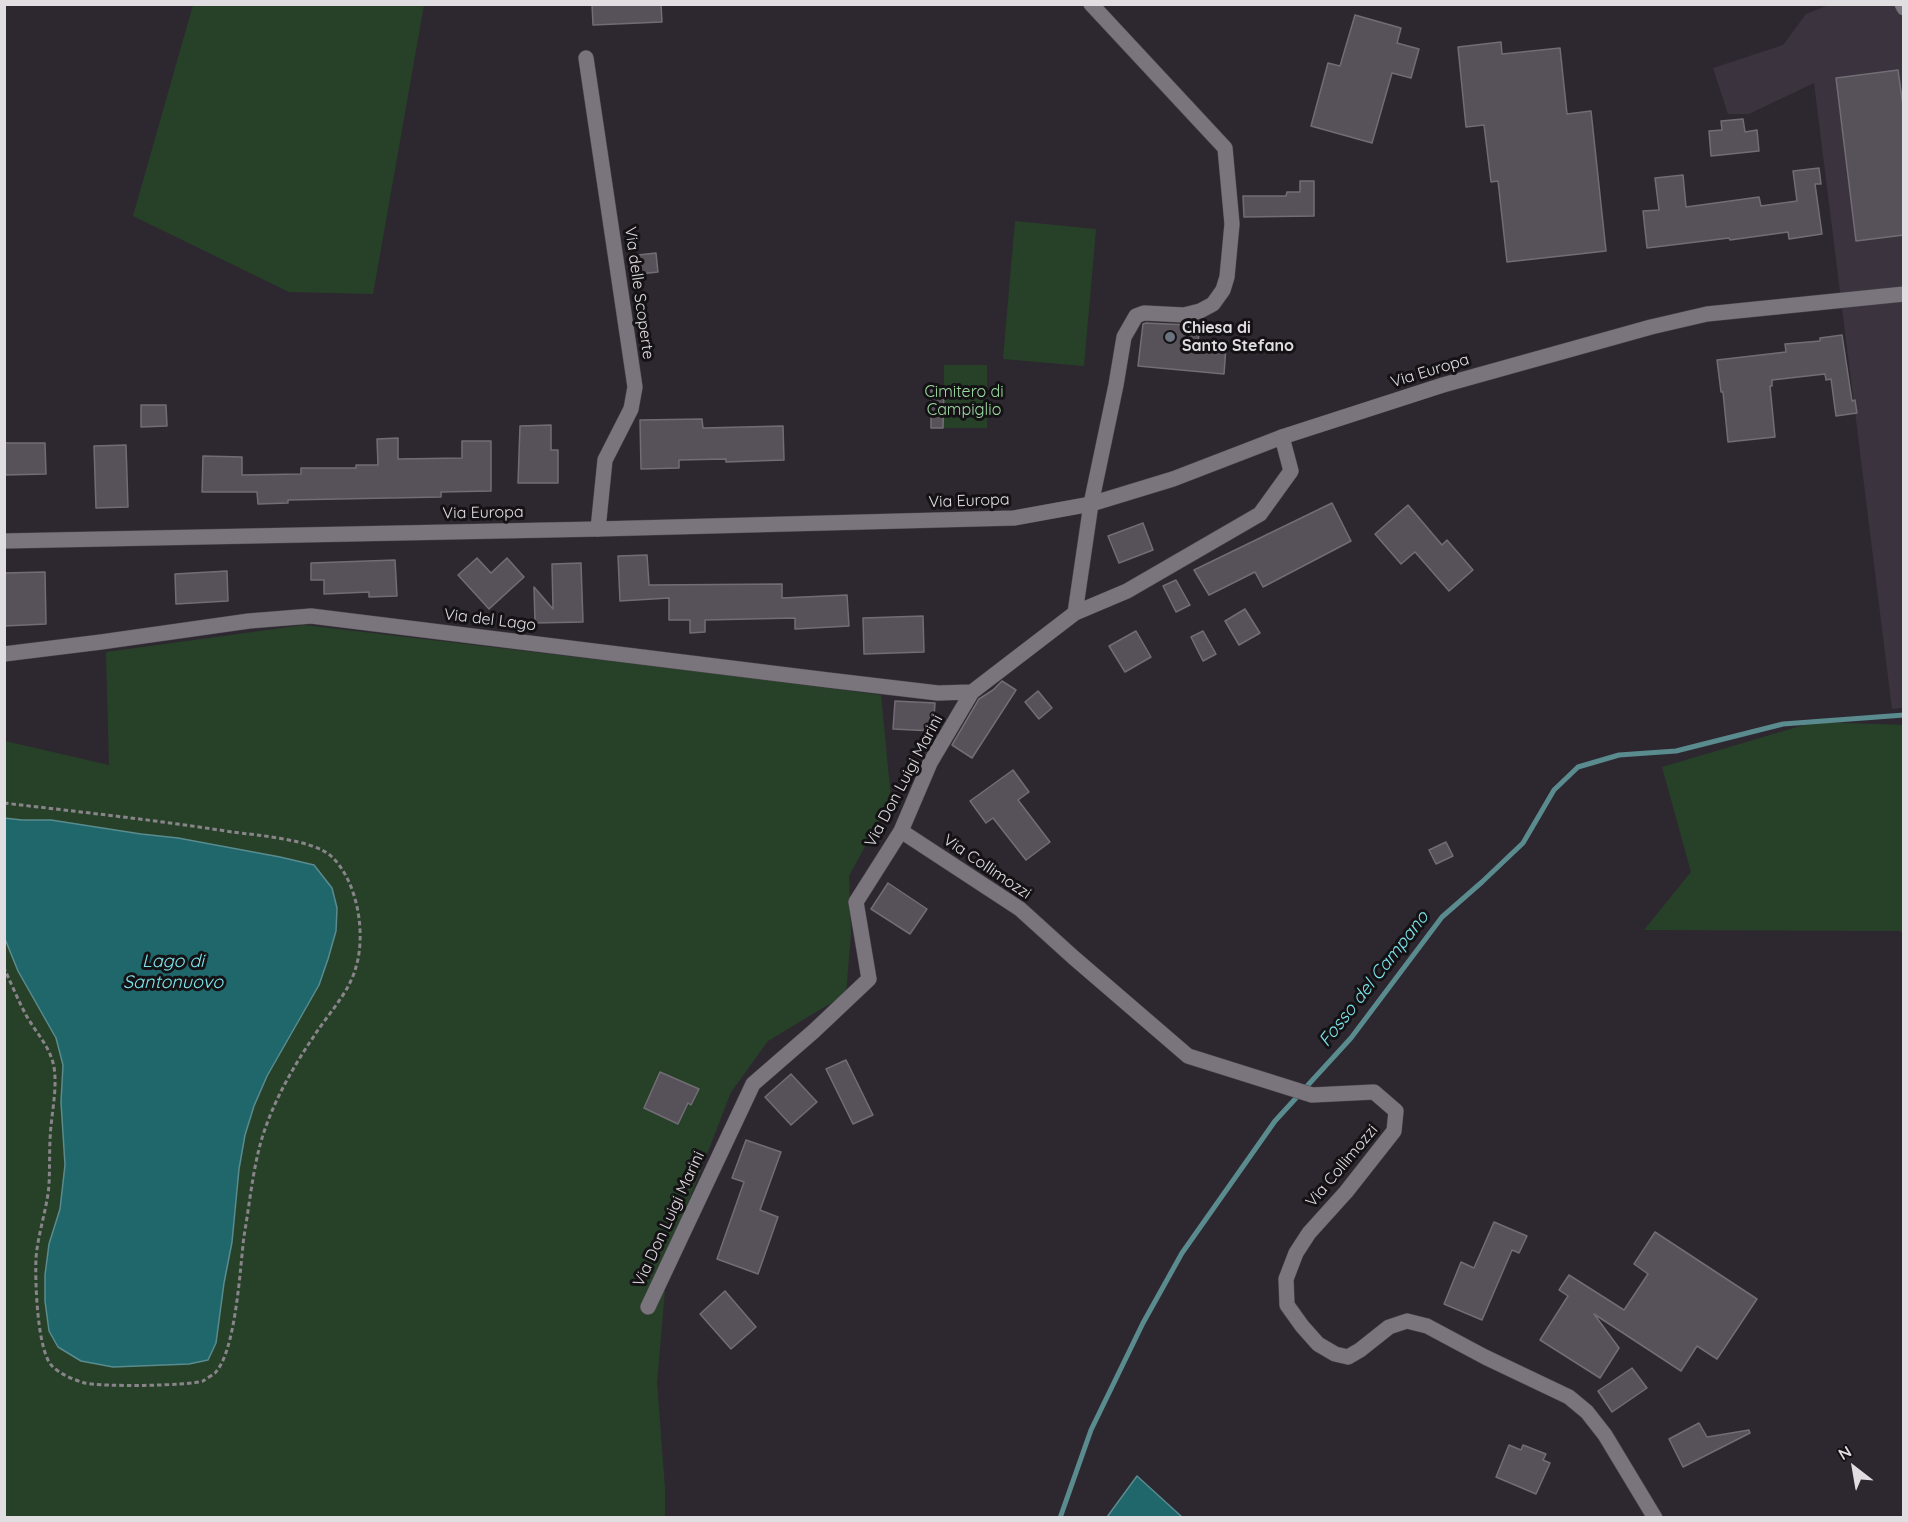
<!DOCTYPE html>
<html>
<head>
<meta charset="utf-8">
<style>
  body { margin:0 }
  #map { position:relative; width:1908px; height:1522px; overflow:hidden; background:#2d282f; font-family:Quicksand,sans-serif }
  canvas { display:block }
  .frame { position:absolute; inset:0; border:6px solid #e1dee2; pointer-events:none }
  .north { position:absolute; left:1824px; top:1438px; width:60px; height:60px; -webkit-text-stroke:4px #141215; paint-order:stroke; rotate:329deg; font-size:16px; font-weight:700; line-height:24px; text-align:center; color:#e1dee2 }
  .north::after { content:''; display:block; margin:auto; width:21px; height:27px; background:#e1dee2; clip-path:polygon(50% 0,100% 100%,50% 72%,0 100%) }
</style>
</head>
<body>
<div id="map">
<canvas width="1908" height="1522"></canvas>
<div class="frame"></div>
<div class="north">N</div>
</div>
<script>
const c = document.querySelector('canvas').getContext('2d');
c.lineJoin = 'round';
function fill(path, color) {
  c.fillStyle = color;
  c.fill(path, 'evenodd');
}
function trace(path, color, width, dash) {
  c.strokeStyle = color;
  c.lineWidth = width;
  c.lineCap = dash ? 'butt' : 'round';
  c.setLineDash(dash || []);
  c.stroke(path);
}
function label(font, color, halo, rows, align = 'center') {
  c.font = font + ' Quicksand,sans-serif';
  c.lineWidth = 6;
  c.setLineDash([]);
  c.textBaseline = 'middle';
  c.strokeStyle = halo;
  c.fillStyle = color;
  for (const [text, x, y, turn = 0] of rows) {
    c.save();
    c.translate(x, y);
    c.rotate((+turn || 0) * Math.PI / 180);
    c.textAlign = isNaN(turn) ? turn : align;
    if (halo) c.strokeText(text, 0, 0);
    c.fillText(text, 0, 0);
    c.restore();
  }
}
fill(new Path2D(`
  M1829,5H1903V708L1892,709L1814,83L1749,114H1728L1713,68L1783,45L1806,14Z`), '#3b333e');
fill(new Path2D(`
  M193,5H424L373,294L289,292L133,216Z
  M1015,221L1096,229L1084,366L1003,359Z
  M944,365H987V428H931V390H944Z
  M304,625L694,671L881,695L891,799L849,876L851,933L846,994L768,1041L731,1092L668,1255L657,1383L665,1488V1517L5,1518V741L109,765L106,652Z
  M1814,722L1903,725V933L1900,931L1644,930L1691,872L1662,767Z`), '#274129');
const water = new Path2D(`
  M4,818L22,820H51L141,834L178,838L280,857L314,865L332,888L337,908L336,931L328,959L319,985L267,1076L254,1106L245,1135L239,1169L232,1242L224,1283L216,1343L208,1360L189,1364L113,1367L81,1361L58,1347L49,1331L45,1301V1275L49,1244L60,1209L65,1165L61,1102L63,1065L56,1038L18,971L5,939Z
  M1137,1476L1182,1517H1107Z`);
fill(water, '#1f676b');
trace(water, '#598b8f', 1.5);
trace(new Path2D(`
  M1060,1518L1091,1430L1143,1323L1182,1253L1275,1121L1351,1038L1442,917L1482,882L1523,843L1554,790L1578,767L1619,755L1676,751L1783,724L1904,715`), '#598b8f', 5);
const building = new Path2D(`
  M592,4H661L662,22L593,25Z
  M1355,15L1401,28L1397,43L1419,49L1411,78L1392,73L1372,143L1311,126L1328,63L1340,66Z
  M1501,42L1502,54L1560,48L1567,114L1591,111L1606,251L1507,262L1498,181L1491,182L1484,125L1466,127L1458,47Z
  M1898,70L1904,113V235L1856,241L1836,78Z
  M1743,119L1745,132L1757,130L1759,151L1711,156L1709,131L1722,130L1721,121Z
  M1819,168L1821,184H1815L1822,234L1789,239L1788,232L1730,240L1729,238L1647,248L1643,211L1659,210L1655,178L1683,175L1686,207L1759,197L1761,206L1797,201L1793,171Z
  M1300,181H1314V216L1244,217L1243,196H1286L1287,192H1300Z
  M656,253L658,272L640,274L638,255Z
  M1146,323L1189,325L1188,330L1199,331L1198,345L1226,347L1224,374L1138,366L1143,324Z
  M1842,335L1852,401L1855,400L1857,413L1836,416L1831,379L1826,380L1825,374L1772,380V386H1770L1775,437L1728,442L1723,392H1721L1717,360L1786,352L1785,344L1820,341V338Z
  M931,390H944L943,428H931Z
  M141,405H166L167,426L141,427Z
  M702,419L703,428L783,426L784,460L726,462V459L679,460V468L641,469L640,420Z
  M551,425V450H558V483H518L520,426Z
  M398,438V459L462,458V441H491V491L441,492V497L288,500V503L258,504L257,492H202L203,456L242,457V475L301,474V468H356V465H378L377,439Z
  M4,443H45L46,474L4,475Z
  M126,445L128,507L96,508L94,446Z
  M1332,503L1351,541L1263,587L1255,572L1209,595L1194,570Z
  M1408,505L1442,545L1447,540L1473,570L1449,591L1415,552L1401,564L1375,534Z
  M1143,523L1153,550L1119,563L1108,536Z
  M647,555L649,585L782,584V598L847,595L849,626L795,629V618L705,620V632L690,633V620H669V598L620,601L618,556Z
  M477,558L491,573L507,558L524,577L489,609L458,575Z
  M395,560L397,596L369,597V592L324,594V580H311V563Z
  M581,563L583,622L535,623L534,587L553,609L552,564Z
  M227,571L228,601L176,604L175,574Z
  M45,572L46,624L4,626V573Z
  M1176,580L1190,605L1176,612L1163,586Z
  M1245,609L1260,633L1239,645L1225,621Z
  M923,616L924,652L864,654L863,618Z
  M1136,631L1151,657L1125,672L1109,646Z
  M1203,631L1216,654L1203,661L1191,637Z
  M1002,681L1016,690L972,758L952,745L979,699L993,690Z
  M1038,691L1052,708L1039,719L1025,702Z
  M895,701L935,703L933,731L893,729Z
  M1013,770L1029,792L1018,800L1050,842L1026,860L993,818L986,823L970,801Z
  M1446,842L1453,856L1436,864L1429,850Z
  M888,883L927,909L910,934L871,909Z
  M846,1060L873,1115L853,1124L826,1069Z
  M660,1072L699,1089L691,1105L688,1103L678,1124L644,1108Z
  M791,1074L817,1102L791,1125L765,1097Z
  M746,1140L781,1152L760,1210L778,1217L758,1274L717,1259L744,1182L732,1178Z
  M1494,1222L1527,1236L1519,1253L1512,1250L1482,1320L1444,1304L1461,1262L1474,1268Z
  M1655,1232L1757,1299L1717,1359L1697,1346L1681,1371L1594,1314L1619,1348L1600,1378L1540,1340L1568,1296L1559,1290L1569,1275L1624,1310L1648,1274L1634,1264Z
  M725,1291L756,1327L731,1349L700,1314Z
  M1632,1368L1647,1388L1612,1412L1598,1391Z
  M1699,1423L1707,1437L1749,1430L1750,1433L1683,1467L1669,1439Z
  M1509,1445L1521,1450L1523,1445L1546,1454L1543,1460L1550,1463L1536,1494L1496,1477Z`);
fill(building, '#575259');
trace(building, '#726d75', 1.5);
const minor = new Path2D(`
  M1902,4L1904,8
  M586,58L635,387L631,409L605,460L598,529
  M1075,613L1091,504L1116,385L1124,337L1136,316L1144,313L1184,315L1200,311L1213,304L1223,290L1227,277L1232,224L1225,148L1091,4
  M4,654L101,642L249,621L311,616L828,680L938,693L972,692
  M901,831L1020,909L1073,957L1188,1056L1312,1095L1374,1092L1396,1111L1394,1131L1346,1192L1309,1233L1296,1253L1286,1279L1287,1305L1302,1326L1318,1344L1335,1354L1348,1357L1360,1350L1389,1327L1407,1321L1427,1326L1485,1357L1569,1397L1587,1412L1605,1435L1655,1518
  M648,1307L753,1084L814,1031L869,979L856,902L901,831L930,763L972,692L1075,613L1127,591L1260,514L1291,471L1282,437`);
const secondary = new Path2D(`
  M4,541L598,529L1014,518L1091,504L1173,479L1282,437L1443,385L1651,327L1707,314L1904,294`);
trace(minor, '#4a464c', 16);
trace(secondary, '#4a464c', 16);
trace(new Path2D(`
  M4,803C80,812 156,820 232,832C257,835 314,840 331,856C358,881 366,934 356,967C349,993 328,1014 314,1036C291,1070 269,1109 259,1149C252,1177 249,1208 244,1236C240,1268 236,1351 215,1373C212,1375 206,1379 203,1381C187,1386 102,1387 85,1383C74,1380 60,1374 52,1366C37,1350 35,1281 36,1258C38,1233 47,1209 49,1185C50,1165 49,1145 51,1126C53,1106 57,1086 54,1067C50,1046 36,1033 26,1015C18,1000 11,983 4,968`), '#888489', 3, [4.5, 3]);
trace(minor, '#7a757d', 15);
trace(secondary, '#7a757d', 15);
for (const [x, y, r, color] of [
  [1170,337,6,"#6b7280"]
]) {
  const dot = new Path2D();
  dot.arc(x, y, r, 0, 2 * Math.PI);
  c.fillStyle = color;
  c.fill(dot);
  trace(dot, '#141215', 2);
}
label('16px', '#e1dee2', '#141215', [
  ["Via delle Scoperte",639,293,82],
  ["Via Europa",1430,371,-17],
  ["Via Europa",969,501,-2],
  ["Via Europa",483,513,-1],
  ["Via del Lago",490,620,7],
  ["Via Don Luigi Marini",904,781,-62],
  ["Via Collimozzi",987,867,34],
  ["Via Collimozzi",1342,1166,-50],
  ["Via Don Luigi Marini",669,1219,-65]
]);
label('bold 16px', '#e1dee2', '#141215', [
  ["Chiesa di",1182,328],
  ["Santo Stefano",1182,346]
], 'left');
label('16px', '#9edaa1', '#141215', [
  ["Cimitero di",964,392],
  ["Campiglio",964,410]
]);
label('italic 18px', '#7ee9ef', '#141215', [
  ["Lago di",173,962],
  ["Santonuovo",173,983],
  ["Fosso del Campano",1374,979,-52]
]);
</script>
</body>
</html>
